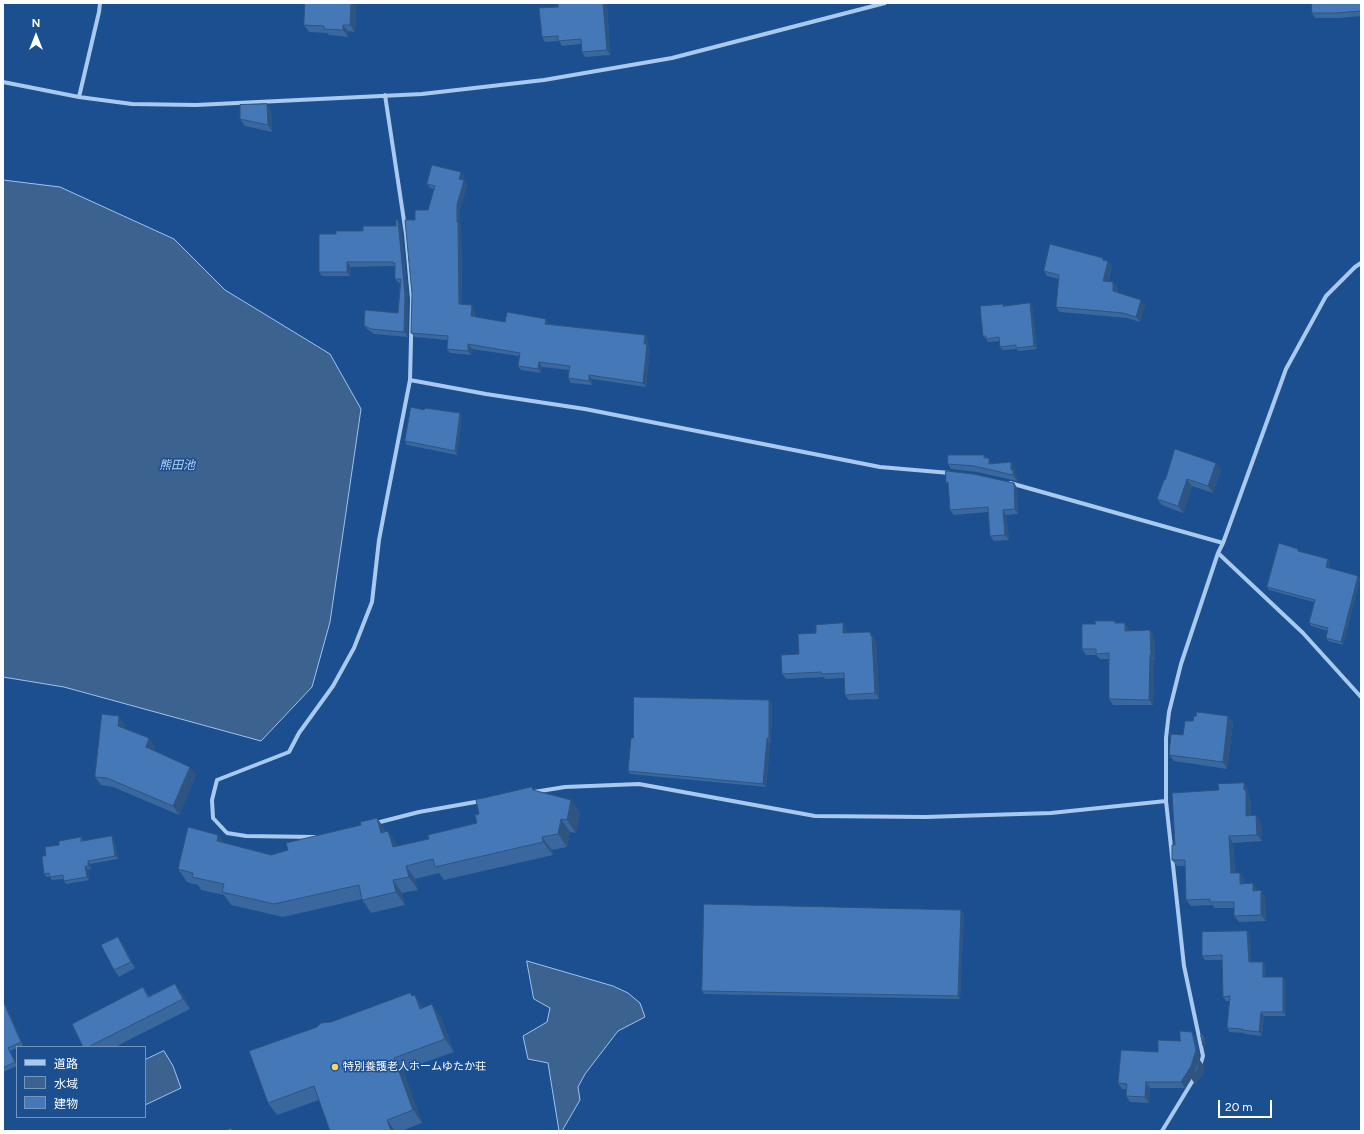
<!DOCTYPE html>
<html>
<head>
<meta charset="utf-8">
<style>
  body { margin:0 }
  #map { position:relative; width:1364px; height:1134px; overflow:hidden; background:#1b4f8f; font-family:Figtree,"Noto Sans JP",sans-serif }
  canvas { display:block }
  .frame { position:absolute; inset:0; border:4px solid #fff; pointer-events:none }
  .legend { position:absolute; left:16px; top:1046px; width:130px; height:72px; box-sizing:border-box; background:#1b4f8f; border:1px solid #7695bc; margin:0; padding:5px 7px; list-style:none; font-size:12px; color:#fff }
  .legend li { display:flex; align-items:center; gap:8px; height:20px }
  .legend b { width:20px; border:1px solid #7695bc }
  .north { position:absolute; left:16px; top:16px; width:40px; height:40px; -webkit-text-stroke:3px #1b4f8f; paint-order:stroke; rotate:0deg; font-size:11px; font-weight:700; line-height:16px; text-align:center; color:#fff }
  .north::after { content:''; display:block; margin:auto; width:14px; height:18px; background:#fff; clip-path:polygon(50% 0,100% 100%,50% 72%,0 100%) }
  .scale { position:absolute; left:1218px; top:1100px; width:54px; height:18px; box-sizing:border-box; border:2px solid #fff; border-top:0; padding-left:5px; font-size:12px; line-height:14px; white-space:nowrap; color:#fff; -webkit-text-stroke:3px #1b4f8f; paint-order:stroke }
</style>
</head>
<body>
<div id="map">
<canvas width="1364" height="1134"></canvas>
<div class="frame"></div>
<ul class="legend">
<li><b style="height:5px;background:#a9c9ee"></b>道路</li>
<li><b style="height:11px;background:#3c6290"></b>水域</li>
<li><b style="height:11px;background:#4478b7"></b>建物</li>
</ul>
<div class="north">N</div>
<div class="scale">20 m</div>
</div>
<script>
const c = document.querySelector('canvas').getContext('2d');
c.lineJoin = 'round';
function fill(path, color) {
  c.fillStyle = color;
  c.fill(path, 'evenodd');
}
function trace(path, color, width, dash) {
  c.strokeStyle = color;
  c.lineWidth = width;
  c.lineCap = dash ? 'butt' : 'round';
  c.setLineDash(dash || []);
  c.stroke(path);
}
function label(font, color, halo, rows, align = 'center') {
  c.font = font + ' Figtree,"Noto Sans JP",sans-serif';
  c.lineWidth = 3;
  c.setLineDash([]);
  c.textBaseline = 'middle';
  c.strokeStyle = halo;
  c.fillStyle = color;
  for (const [text, x, y, turn = 0] of rows) {
    c.save();
    c.translate(x, y);
    c.rotate((+turn || 0) * Math.PI / 180);
    c.textAlign = isNaN(turn) ? turn : align;
    if (halo) c.strokeText(text, 0, 0);
    c.fillText(text, 0, 0);
    c.restore();
  }
}
const water = new Path2D(`
  M3,180L60,187L174,239L225,290L330,354L361,409L330,622L312,687L261,741L64,687L3,677Z
  M527,961L613,986L628,993L640,1003L645,1017L618,1031L585,1074L578,1087L580,1100L562,1131H559L548,1063L528,1059L523,1036L547,1022L550,1008L534,999Z
  M164,1051L173,1066L181,1088L145,1105V1060Z`);
fill(water, '#3c6290');
trace(water, '#9cc4f0', 1);
trace(new Path2D(`
  M3,82L79,97L132,104L196,105L422,94L544,80L672,58L885,3
  M79,97L99,12L100,3
  M410,380L486,394L585,409L880,467L950,473
  M1010,483L1223,543
  M1218,553L1303,633L1361,697
  M534,792L565,787L639,784L815,816L926,817L1051,813L1166,801
  M376,823L419,812L481,801
  M315,837L246,836L227,833L213,818L212,800L217,780L289,752L299,733L333,686L354,648L372,602L379,540L386,503L410,380L412,299L406,234L385,95
  M1200,1066L1203,1056L1184,966L1166,801V738L1169,712L1181,664L1218,553L1223,543L1286,369L1326,296L1355,267L1361,263
  M1162,1131L1195,1077`), '#a9c9ee', 4);
fill(new Path2D(`
  M1361,3V16L1339,18H1315L1312,13Z
  M607,5L610,55L585,57L582,52L581,44L562,46L559,41L545,42L542,37Z
  M356,6L355,32L348,31V37L329,35L327,33L309,32L304,25Z
  M271,110L272,132L245,126L240,119Z
  M461,172L464,176L463,180L467,185L460,210V224L461,226L462,304L475,310V317L505,322L549,323V324L645,335L648,339V345L650,348L646,387L592,379V385L571,383L568,378L569,370L542,367L541,373L521,370L518,366L519,356L472,349L471,355L450,353L447,349V340L415,337L411,333L415,220L428,210L434,189L430,188L427,184Z
  M401,225L408,299V337L374,334L367,329L364,325L398,313L400,283H399L395,279V266L351,267L350,276H322L319,272L336,234L396,226Z
  M1105,261H1108L1112,267L1108,282H1113L1117,287V292L1145,305L1140,322L1127,318L1060,312L1056,307L1059,279L1047,276L1044,271Z
  M1003,304L1004,306H1032L1037,349L1018,351L1017,349L1003,350L1000,347V341L988,342L986,339L983,336Z
  M462,417L457,455L407,445L405,441Z
  M984,455L986,458H989L992,464L1014,467L1015,473L1016,475L1017,481L977,472L951,469L948,464Z
  M1221,470L1213,493L1192,486L1183,513L1162,505L1157,499L1165,480Z
  M946,482L1014,483L1017,488L1018,514L1006,515L1009,540L994,541L990,536L988,512L954,515L950,510L949,486Z
  M1301,552L1330,562L1329,568L1360,579L1343,645L1328,641L1326,638L1328,631L1311,626L1309,623L1314,602L1269,590L1267,587Z
  M1115,621L1116,623L1129,629V631L1150,630L1154,636L1155,660H1154L1153,705H1113L1109,699V659H1100L1096,655H1086L1082,649L1095,624Z
  M843,623L846,629L847,633L870,632L874,637V639L876,641L879,699L849,700L845,695L844,678L825,679L824,677L786,679L782,674L816,633Z
  M772,703L771,742H770L766,787L630,774L628,771L633,738Z
  M1228,716L1233,723L1227,769L1174,761L1169,755L1193,721Z
  M125,725L124,728L155,747L154,750L196,775L179,815L113,787L101,785L95,777Z
  M1248,789V794L1250,796L1251,815L1261,822L1262,841L1233,843L1235,873L1244,879V884L1257,889V890H1261L1265,897L1266,921L1239,922L1234,916V908H1214L1213,905L1191,906L1186,900L1185,866H1177L1172,860L1175,845L1219,790Z
  M535,791L571,800L580,813L576,833L570,832L567,847L552,850L553,855L444,880L439,873L415,879L418,890L402,893L405,905L371,913L362,899L283,917L231,905L224,895L201,890L198,885L187,882L178,869L218,835L224,843L271,855L288,850L361,825L377,818L386,832L388,831L398,846L429,839L477,823L479,814Z
  M81,837L83,841L114,839L118,859L90,864L91,869H88L89,880L66,884L64,881L63,879L52,880L50,877H47L44,874L46,856L59,845Z
  M964,913L960,999L704,994L702,991Z
  M1247,931L1250,935L1251,962H1263L1266,966V977L1286,981V1016H1264L1262,1036L1245,1034L1244,1033L1230,1032L1227,1028L1229,1001H1226L1223,997V960H1205L1202,956Z
  M122,943L135,968L119,977L114,970Z
  M175,984L182,993L190,1009L115,1047H83L143,987L149,996Z
  M413,996L424,1008L441,1017L454,1052L403,1070L422,1123L401,1131H330L319,1100L277,1115L268,1103L331,1022Z
  M3,999L23,1045L19,1047H17V1048L10,1051L17,1066L3,1072Z
  M1196,1038L1199,1056L1195,1070L1199,1059L1204,1066L1203,1075L1195,1084L1191,1078L1185,1088H1150L1149,1103L1130,1102L1126,1096V1089H1122L1118,1083L1158,1052L1180,1041Z`), '#3a679d');
fill(new Path2D(`
  M351,3H354L356,6L355,32L350,25Z
  M603,3H605L607,5L610,55L607,50Z
  M343,25L348,31V37L343,30Z
  M267,104L271,110L272,132L268,125Z
  M461,172L464,176L462,183L459,179Z
  M464,180L467,185L460,210V224L461,226L462,309L459,304L457,205Z
  M398,220L401,225L408,299V337L404,332Z
  M1108,261L1112,267L1106,287L1103,281Z
  M347,262L351,267L350,276L347,272Z
  M1113,282L1117,287L1116,296L1113,291Z
  M1141,300L1145,305L1140,322L1136,317Z
  M1030,303L1032,306L1037,349L1034,346Z
  M472,305L475,310L474,321L471,316Z
  M546,319L549,323L548,328L545,324Z
  M645,335L648,339V345L650,348L646,387L643,383L644,344Z
  M468,344L472,349L471,355L468,351Z
  M539,362L542,367L541,373L538,369Z
  M589,375L592,379V385L589,381Z
  M460,413L462,417L457,455L455,451Z
  M989,458L992,463L993,469L989,464Z
  M1011,462L1014,467L1015,473L1016,475L1017,481L1013,475L1011,470Z
  M1216,463L1221,470L1213,493L1208,486Z
  M1187,479L1192,486L1183,513L1178,506Z
  M1014,483L1017,488L1018,514L1015,509Z
  M1003,510L1006,515L1009,540L1005,535Z
  M1328,559L1330,562L1328,571L1326,567Z
  M1358,576L1360,579L1343,645L1341,642Z
  M843,623L846,629L847,639L843,633Z
  M1125,623L1129,629V636L1125,631Z
  M1150,630L1154,636L1155,660L1151,655Z
  M870,632L874,637V639L876,641L879,699L875,693Z
  M1150,655L1154,660L1153,705L1149,700Z
  M769,700L772,703L771,742L769,738Z
  M119,716L125,725L123,734L118,726Z
  M1228,716L1233,723L1227,769L1223,762Z
  M149,738L155,747L152,755L146,747Z
  M767,738L770,742L766,787L763,784Z
  M190,767L196,775L179,815L173,806Z
  M1244,783L1248,789V794L1250,796L1251,822L1246,816Z
  M571,800L580,813L576,833L567,820Z
  M1256,815L1261,822L1262,841L1257,835Z
  M377,818L386,831L390,846L381,833Z
  M561,819L570,832L567,847L558,834Z
  M388,831L397,844L402,860L393,847Z
  M218,835L227,848L217,841Z
  M112,836L114,839L118,859L115,856Z
  M1229,836L1233,843L1235,880L1231,873Z
  M542,837L552,850L553,855L543,842Z
  M88,861L90,864L91,869L88,866Z
  M85,866L88,869L89,880L87,877Z
  M406,866L415,879L418,890L409,877Z
  M1240,873L1244,879L1245,890L1240,884Z
  M393,880L402,893L405,905L396,892Z
  M1253,883L1257,889L1258,897L1253,891Z
  M1261,890L1265,897L1266,921L1261,915Z
  M961,910L964,913L960,999L958,996Z
  M1247,931L1250,935L1252,967L1249,962Z
  M118,937L122,943L135,968L131,962Z
  M1263,962L1266,966V981L1263,977Z
  M1283,977L1286,981V1016L1283,1012Z
  M175,984L182,993L190,1009L183,999Z
  M410,993L418,1003L415,995L424,1008L420,1009L412,996Z
  M3,999L23,1045L21,1042L3,1001Z
  M432,1004L441,1017L454,1052L445,1039Z
  M1261,1012L1264,1016L1262,1036L1259,1032Z
  M1192,1032L1196,1038L1199,1056L1195,1072L1198,1068L1199,1059L1204,1066L1203,1075L1195,1084L1191,1078L1185,1088L1181,1082Z
  M1203,1035L1206,1039L1205,1048L1203,1045Z
  M394,1058L403,1070L422,1123L413,1110Z
  M1146,1082L1150,1088L1149,1103L1145,1097Z
  M387,1120L395,1131H391Z`), '#305480');
const building = new Path2D(`
  M305,3H351L350,25H343V30L324,29V26L304,25Z
  M558,3H603L607,50L582,52L581,39L558,41V36L542,37L539,8L558,7Z
  M1312,3H1361V11L1336,13H1312Z
  M267,104L268,125L240,119V105Z
  M432,165L461,172L459,179L464,180L457,205V222H458L459,304L472,305L471,316L505,322L507,312L546,319L545,324L645,335L644,344H647L643,383L589,375V381L568,378L570,366L539,362L538,369L518,366L520,353L468,344V351L447,349L448,336L411,333L412,294L405,220H415V210H428L435,186L427,184Z
  M396,220H398L405,295L404,332L371,329L364,325L365,310L398,313L401,279H395V263H393V262H347V272H319V234H336V231H363V226H396Z
  M1050,244L1103,258V260L1108,261L1103,281L1113,282V291L1141,300L1136,317L1123,313L1056,307L1059,275L1044,271Z
  M1030,303L1034,346L1016,348V345L1000,347L999,337L986,339V336H983L980,306L1003,304V306Z
  M411,407L424,410L425,408L460,413L455,451L405,441Z
  M1175,449L1216,463L1208,486L1187,479L1178,506L1157,499L1164,480H1165Z
  M948,455H984V458H989V464L1011,462V470H1013V475L974,466L948,464Z
  M946,471L973,474L1014,483L1015,509L1003,510L1005,535L990,536L988,507L950,510L948,482H946Z
  M1279,543L1298,549V551L1328,559L1326,567L1358,576L1341,642L1326,638L1328,628L1309,623L1315,600L1267,587Z
  M1095,621H1115V623H1125V631L1150,630L1151,655H1150L1149,700L1109,699V653L1096,654V649H1082V624H1095Z
  M843,623V633L870,632L871,636H872L875,693L845,695L844,673L822,674L821,672L782,674L781,655L799,654L798,634L816,633V625Z
  M634,697L769,700V738H767L763,784L628,771L631,738H633Z
  M1197,712L1228,716L1223,762L1169,755L1171,734L1183,735L1185,721H1193L1194,716H1196Z
  M102,714L119,716L118,726L149,738L146,747L190,767L173,806L107,778L95,777Z
  M1244,783V790H1246V816L1256,815L1257,835L1229,836L1231,873H1240V884L1253,883V891L1261,890V915L1234,916V902H1210V899L1186,900L1185,860H1172V845H1175L1172,793L1219,790L1218,784Z
  M532,787L533,790L571,800L567,820L561,819L558,834L542,837L543,842L435,867L433,859L406,866L409,877L393,880L396,892L362,900L359,885L274,904L222,892L224,884L192,877L193,873L178,869L188,827L218,835L217,841L271,855L288,850L286,843L361,825L360,822L377,818L381,833L388,831L393,847L429,839L428,835L477,823L475,815L479,814L476,800Z
  M112,836L115,856L88,861V866H85L87,877L64,881L63,875L50,877L49,873L44,874L42,856H46L45,847L59,845V841L81,837V841Z
  M704,904L961,910L958,996L702,991Z
  M1247,931L1249,962H1263V977H1283V1012H1261L1259,1032L1242,1030L1243,1029L1227,1028L1230,996L1223,997L1222,955L1202,956V932Z
  M118,937L131,962L114,970L101,945Z
  M175,984L183,999L88,1047H83L72,1024L143,987L148,997Z
  M410,993L412,996L415,995L420,1009L432,1004L445,1039L394,1058L413,1110L387,1120L391,1131H330L314,1086L268,1103L249,1051L317,1027L321,1023L331,1022Z
  M3,1001L21,1042L8,1048L15,1062L3,1068Z
  M1180,1031L1192,1032L1196,1050L1191,1066L1181,1082H1146L1145,1097L1126,1096L1127,1084L1118,1083L1121,1050L1158,1052V1040L1180,1041Z
  M1201,1035H1203V1045Z
  M1199,1059L1198,1068L1190,1078L1196,1068Z
  M230,1128L234,1131H228Z`);
fill(building, '#4478b7');
trace(building, '#305480', 1);
for (const [x, y, r, color] of [
  [335,1067,4,"#ffd166"]
]) {
  const dot = new Path2D();
  dot.arc(x, y, r, 0, 2 * Math.PI);
  c.fillStyle = color;
  c.fill(dot);
  trace(dot, '#1b4f8f', 1.5);
}
label('11px', '#fff', '#1b4f8f', [
  ["特別養護老人ホームゆたか荘",343,1067]
], 'left');
label('italic 12px', '#b5d3f5', '#1b4f8f', [
  ["熊田池",177,465]
]);
</script>
</body>
</html>
